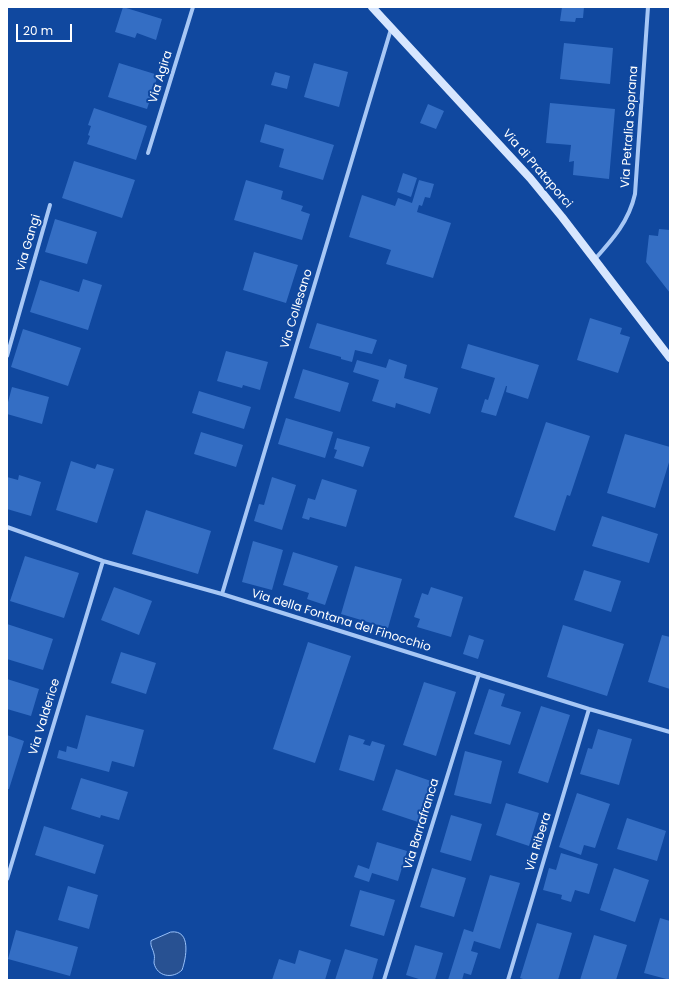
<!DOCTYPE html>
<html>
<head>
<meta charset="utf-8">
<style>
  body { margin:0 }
  #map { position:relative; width:677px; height:987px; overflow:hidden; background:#10489f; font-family:Poppins,sans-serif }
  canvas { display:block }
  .frame { position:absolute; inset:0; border:8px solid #fff; pointer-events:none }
  .scale { position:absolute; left:16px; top:24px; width:56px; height:18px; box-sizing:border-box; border:2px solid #fff; border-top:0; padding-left:5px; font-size:12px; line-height:14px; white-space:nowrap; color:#fff; -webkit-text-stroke:3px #10489f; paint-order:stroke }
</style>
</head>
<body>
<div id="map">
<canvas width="677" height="987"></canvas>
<div class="frame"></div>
<div class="scale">20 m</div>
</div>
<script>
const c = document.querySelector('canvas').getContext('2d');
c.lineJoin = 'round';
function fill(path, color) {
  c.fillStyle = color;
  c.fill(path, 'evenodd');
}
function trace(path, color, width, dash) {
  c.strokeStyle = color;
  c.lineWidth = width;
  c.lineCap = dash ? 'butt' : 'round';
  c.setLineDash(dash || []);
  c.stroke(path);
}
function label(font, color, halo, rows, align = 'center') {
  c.font = font + ' Poppins,sans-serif';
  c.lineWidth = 4;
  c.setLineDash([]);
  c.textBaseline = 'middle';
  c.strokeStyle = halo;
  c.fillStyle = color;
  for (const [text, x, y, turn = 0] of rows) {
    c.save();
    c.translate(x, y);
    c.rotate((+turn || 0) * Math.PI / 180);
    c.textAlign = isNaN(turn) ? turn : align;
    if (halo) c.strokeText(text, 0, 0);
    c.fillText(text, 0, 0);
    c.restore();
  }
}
const water = new Path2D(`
  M171,932C192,929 186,959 182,970C173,979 157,977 154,963C154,960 155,957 154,954C153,949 150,946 151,941Z`);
fill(water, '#285192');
trace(water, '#99c1f9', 1);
fill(new Path2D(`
  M123,7L162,19L156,40L137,33L135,38L115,32Z
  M562,7H584L583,18H576L575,22L560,21Z
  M564,43L613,48L610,84L560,79Z
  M119,63L158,75L147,109L108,97Z
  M314,63L348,72L339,107L304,97Z
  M275,72L290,76L287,89L271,85Z
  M550,103L615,109L609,179L573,175L574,161L569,162L571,145L546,143Z
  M428,104L444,111L436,129L420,123Z
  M94,108L147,126L136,160L87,144L90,136L88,135L91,126L88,125Z
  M265,124L334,145L323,180L279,167L284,149L260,142Z
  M74,161L135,180L122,218L62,198Z
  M403,173L417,178L411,197L397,192Z
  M246,180L283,191L281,199L303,206L301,211L310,214L302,240L234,220Z
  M419,180L434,184L430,198L425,197L422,206L419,205L417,212L451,223L433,278L386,264L391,250L349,237L362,195L395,206L398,198L412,203Z
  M55,219L97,232L87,264L45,252Z
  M659,229L670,230V293L646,262L649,235L658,236Z
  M254,252L298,265L286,303L243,290Z
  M83,279L102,285L88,330L30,312L40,280L79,292Z
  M590,318L622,328L620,334L630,337L618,373L577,360Z
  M317,323L377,340L372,354L355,350L352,362L341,359V357L309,348Z
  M23,329L81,348L68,386L11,367Z
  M468,344L539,365L528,399L506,392L507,386H506L496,416L481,412L485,399L488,400L495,378L461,368Z
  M226,351L268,362L260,390L243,385L242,388L217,381Z
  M389,359L407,365L404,378L438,388L430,414L396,403L395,408L372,401L379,380L353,372L357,360L386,368Z
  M303,369L349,383L340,412L294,398Z
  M12,387L49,397L42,424L7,414V406Z
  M199,391L251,407L244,429L192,413Z
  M286,418L333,432L325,458L278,444Z
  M546,422L590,436L570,496L567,495L555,531L514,517Z
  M201,432L243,445L236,467L194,454Z
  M625,434L670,447V459L655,508L607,493Z
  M337,438L370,447L363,467L334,458L337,450L334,449Z
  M71,461L95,469L97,464L114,469L97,523L56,510Z
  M19,475L41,482L31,516L7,509V477L18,480Z
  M272,477L296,485L282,530L254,521L259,504L264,505Z
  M322,479L357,490L346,527L310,517L309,520L302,518L308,498L315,500Z
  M146,510L211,531L198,574L132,554Z
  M602,516L658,534L649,563L592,546Z
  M253,541L283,550L272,590L242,582Z
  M293,552L338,566L325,605L307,599L309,593L283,585Z
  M25,556L79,573L64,618L10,601Z
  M355,566L402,579L388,628L341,614Z
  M584,570L621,581L611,612L574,600Z
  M114,587L152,601L139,635L101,620Z
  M431,587L463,597L451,637L417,627L420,619L414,617L422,593L428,595Z
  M7,624L53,639L43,670L7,659Z
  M563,625L624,644L607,696L547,677Z
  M469,635L484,640L478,659L463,654Z
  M662,635L670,637V689L648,682Z
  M308,642L351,656L315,763L273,749Z
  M121,652L156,663L146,694L111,683Z
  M7,679L39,689L31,716L7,709Z
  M424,682L456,692L436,756L403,745Z
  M489,689L505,694L501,706L521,712L510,745L474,734Z
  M541,706L570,715L548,783L518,773Z
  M86,715L144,730L134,767L112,761L109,772L57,758L59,750L66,752L67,746L77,749Z
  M598,729L632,739L619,785L580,774L588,748L592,749Z
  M7,735L24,741L9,789H7Z
  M349,735L365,740L363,744L370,746L372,741L385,745L374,781L339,770Z
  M465,751L502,761L491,804L454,795Z
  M396,769L431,781L418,822L382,810Z
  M81,778L128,792L119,820L101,815L100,818L71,809Z
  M577,793L610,804L595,848L584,845L581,855L559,847Z
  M506,803L539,813L529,846L496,835Z
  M451,815L482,824L471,861L440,852Z
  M627,818L666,831L657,861L617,849Z
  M44,826L104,845L95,874L35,855Z
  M377,842L407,851L398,881L372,873L369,882L354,877L358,865L369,869Z
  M561,853L598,864L589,894L575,890L571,902L561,899L562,895L543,890L549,868L556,870Z
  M432,868L466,878L454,917L420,907Z
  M614,868L649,880L635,922L600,910Z
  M490,875L520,883L500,949L474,941L471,951L478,953L471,975L464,973L462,980H448L464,929L473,932Z
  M68,886L98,895L89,929L58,920Z
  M360,890L395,900L384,936L350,926Z
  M660,918L670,921V980L644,973Z
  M537,923L572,933L558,980H526L520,978Z
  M16,930L78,947L70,976L8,959Z
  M594,935L627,945L616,980H580Z
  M415,945L443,953L435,980H422L406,975Z
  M345,949L378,959L372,980H335Z
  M299,950L331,960L325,980H272L279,959L295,964Z`), '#346ec4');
trace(new Path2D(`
  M148,153L193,7
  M595,259C613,239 629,221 635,194L648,7
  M7,356L50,205
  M7,527L103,561L222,594L589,709L670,732
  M222,594L391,29
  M7,879L103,561
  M384,980L479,674
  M508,980L589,709`), '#a7c7f5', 4);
trace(new Path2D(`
  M372,7L530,178L562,217L670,358`), '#d7e6fe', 8);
label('12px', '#fff', '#10489f', [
  ["Via Agira",161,77,-73],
  ["Via Petralia Soprana",630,127,-86],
  ["Via di Prataporci",537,169,49],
  ["Via Gangi",29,243,-74],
  ["Via Collesano",297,309,-73],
  ["Via della Fontana del Finocchio",341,621,17],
  ["Via Valderice",45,717,-73],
  ["Via Barrafranca",422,824,-73],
  ["Via Ribera",539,842,-73]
]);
</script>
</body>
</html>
